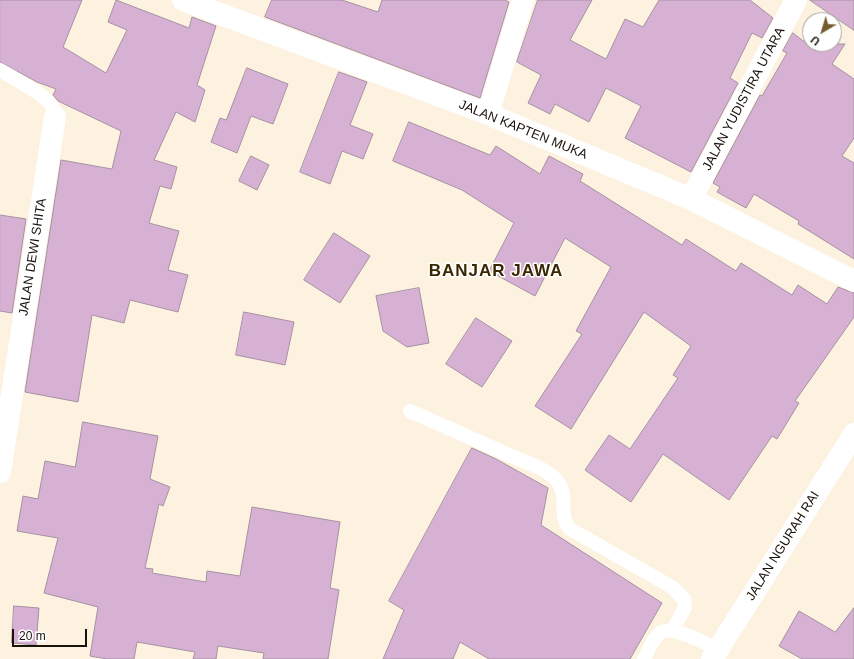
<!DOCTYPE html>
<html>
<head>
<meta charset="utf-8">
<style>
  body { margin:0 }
  #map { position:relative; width:854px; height:659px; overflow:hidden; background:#fdf1df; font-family:Helvetica,sans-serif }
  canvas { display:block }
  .north { position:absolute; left:802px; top:12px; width:40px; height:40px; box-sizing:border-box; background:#fff; border:1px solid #a3a19d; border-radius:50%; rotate:218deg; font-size:11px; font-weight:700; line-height:16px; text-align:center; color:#18130b }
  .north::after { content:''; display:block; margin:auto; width:14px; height:18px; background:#755b2d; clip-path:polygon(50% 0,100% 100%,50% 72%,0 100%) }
  .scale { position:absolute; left:12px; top:629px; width:75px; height:18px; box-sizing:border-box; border:2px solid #18130b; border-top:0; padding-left:5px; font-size:12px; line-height:14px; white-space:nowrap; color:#18130b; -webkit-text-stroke:3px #fff; paint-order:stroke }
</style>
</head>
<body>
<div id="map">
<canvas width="854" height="659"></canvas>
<div class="north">U</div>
<div class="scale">20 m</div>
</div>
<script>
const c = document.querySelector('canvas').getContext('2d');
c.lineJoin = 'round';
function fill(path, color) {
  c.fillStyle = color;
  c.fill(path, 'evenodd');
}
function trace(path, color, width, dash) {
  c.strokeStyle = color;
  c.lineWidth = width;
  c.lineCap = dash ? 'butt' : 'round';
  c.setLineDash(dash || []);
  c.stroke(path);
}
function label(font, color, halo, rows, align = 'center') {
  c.font = font + ' Helvetica,sans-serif';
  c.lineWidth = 3;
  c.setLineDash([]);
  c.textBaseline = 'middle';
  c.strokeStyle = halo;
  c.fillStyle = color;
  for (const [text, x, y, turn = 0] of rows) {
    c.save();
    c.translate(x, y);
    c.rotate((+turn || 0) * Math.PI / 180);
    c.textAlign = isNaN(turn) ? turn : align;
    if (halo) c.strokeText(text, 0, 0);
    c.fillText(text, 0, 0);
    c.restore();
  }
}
const building = new Path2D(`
  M0,0H82L63,47L106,73L127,30L108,22L116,0L189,28L192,17L216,26L197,85L205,90L195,122L176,112L154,160L177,167L171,189L160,186L149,223L179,231L168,270L188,275L178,312L130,300L124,323L92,315L78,402L25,392L61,160L112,169L121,131L58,101L53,95L56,89L37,82L0,62Z
  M272,0H342L378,12L382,0H505L509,2L480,98L265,17Z
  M538,0H592L570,40L606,59L625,19L643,27L659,0H750L773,18L762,38L752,33L730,78L738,83L691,172L625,138L641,106L606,88L589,122L555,104L550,114L528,103L541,75L517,62Z
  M810,0H854V30Z
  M793,33L807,44H845L832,64L854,79V138L842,156L854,163V259L798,224L799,221L754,194L746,208L717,192L720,187L713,183L760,95L762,96L787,53L783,51Z
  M247,68L288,84L273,124L251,116L237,153L211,142L220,118L226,120Z
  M339,72L367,82L350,125L373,134L363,159L342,151L330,184L300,172Z
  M409,122L490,155L496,146L540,174L549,156L583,174L580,181L682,245L686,239L736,271L741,263L792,295L798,285L827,304L838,287L854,293V317L795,401L799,403L777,439L772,436L729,500L663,454L631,502L585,470L609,435L630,449L678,378L673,375L691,346L644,312L571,429L535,406L582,334L576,331L611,267L565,238L535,296L489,271L514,223L462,190L393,161Z
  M251,156L269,165L257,190L239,181Z
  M0,215L26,219L12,313L0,311Z
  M334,233L370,256L340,303L304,280Z
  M419,288L429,343L407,347L383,331L376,296Z
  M244,312L294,322L285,365L236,355Z
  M476,318L512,341L482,387L446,364Z
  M83,422L158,436L150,479L170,487L163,506L159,504L145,568L153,569L152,573L206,582L207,571L240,576L252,507L340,522L330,588L339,590L328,659H263L264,653L218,646L216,659H193L195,652L137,642L134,659H107L90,656L98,607L44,593L58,538L17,531L23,496L38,499L45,461L75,467Z
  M472,448L496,459L548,488L541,525L662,603L630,659H489L460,642L453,659H383L404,610L389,601Z
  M14,606L39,608L36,645L12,643Z
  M854,608V659H802L779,646L799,611L835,632Z`);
fill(building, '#d7b1d4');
trace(building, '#a491a2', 1);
trace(new Path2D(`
  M0,70C12,77 48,96 53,108C55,110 55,114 55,117
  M410,411C443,426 476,440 509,455C524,462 547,468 557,481C570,495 557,515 570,529L672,587L684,599L685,607L673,630
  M644,659C649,650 652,639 660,633C672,624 706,644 718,649`), '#fff', 14);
trace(new Path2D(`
  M183,0L488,114L691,199L854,281
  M488,114L523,0
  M691,199L796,0
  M0,472L55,117`), '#fff', 22);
trace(new Path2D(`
  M712,659L854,434`), '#fff', 22);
label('13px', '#18130b', '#fff', [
  ["JALAN YUDISTIRA UTARA",744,99,-62],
  ["JALAN KAPTEN MUKA",523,130,22],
  ["JALAN DEWI SHITA",33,257,-81],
  ["JALAN NGURAH RAI",783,546,-58]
]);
c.letterSpacing = '1px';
label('bold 17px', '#3a2700', '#fff', [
  ["BANJAR JAWA",496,271]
]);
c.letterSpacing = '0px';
</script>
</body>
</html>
